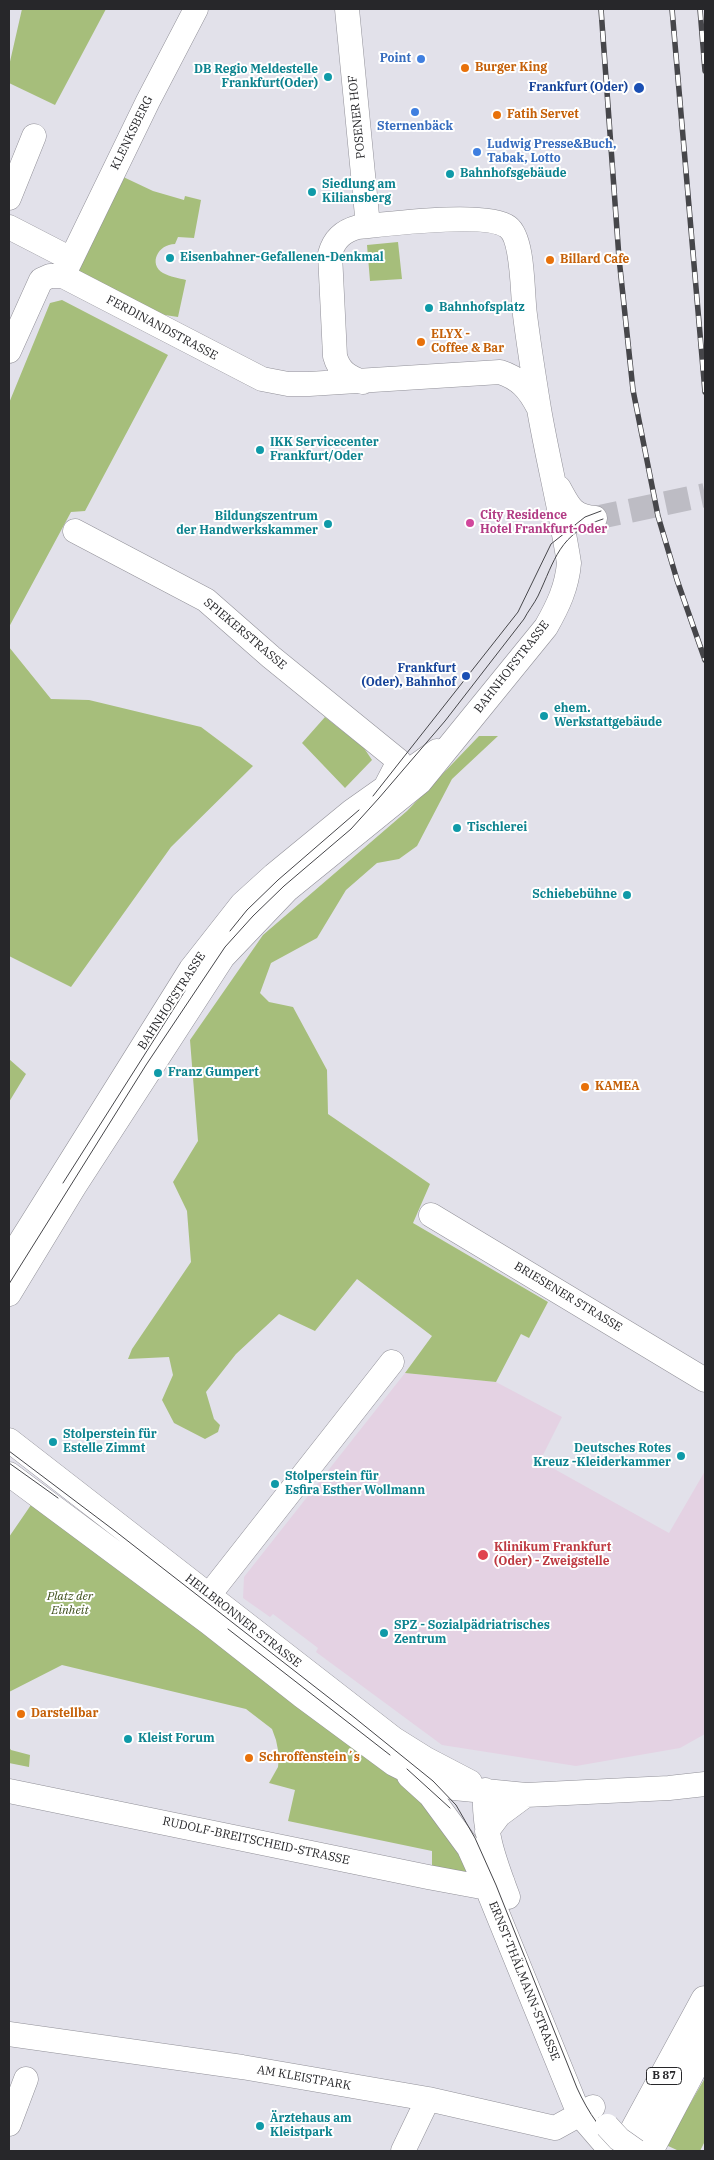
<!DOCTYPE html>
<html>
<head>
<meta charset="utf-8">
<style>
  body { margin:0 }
  #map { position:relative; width:714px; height:2160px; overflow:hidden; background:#e2e1ea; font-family:"IBM Plex Serif",serif }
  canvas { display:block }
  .frame { position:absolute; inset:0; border:10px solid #27272a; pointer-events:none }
</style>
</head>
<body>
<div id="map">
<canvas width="714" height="2160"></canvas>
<div class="frame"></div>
</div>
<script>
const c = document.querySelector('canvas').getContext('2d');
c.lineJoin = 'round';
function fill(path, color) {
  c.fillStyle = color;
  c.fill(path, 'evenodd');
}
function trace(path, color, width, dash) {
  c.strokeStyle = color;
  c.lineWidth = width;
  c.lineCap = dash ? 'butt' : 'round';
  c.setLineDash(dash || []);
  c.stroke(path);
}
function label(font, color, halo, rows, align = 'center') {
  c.font = font + ' "IBM Plex Serif",serif';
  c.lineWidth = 4;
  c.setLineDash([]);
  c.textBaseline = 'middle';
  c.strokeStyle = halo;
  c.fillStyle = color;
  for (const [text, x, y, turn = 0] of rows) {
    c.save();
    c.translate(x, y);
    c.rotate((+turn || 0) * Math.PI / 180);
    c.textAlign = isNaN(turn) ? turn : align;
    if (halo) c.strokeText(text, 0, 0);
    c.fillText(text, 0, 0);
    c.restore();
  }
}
fill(new Path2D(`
  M405,1373L496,1382L562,1417L540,1461L669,1533L705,1471V1734L680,1748L576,1766L442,1745L316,1652L318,1648L273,1614L270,1617L243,1598L244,1577Z`), '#e4d2e3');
fill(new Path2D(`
  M22,9H106L55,105L9,83V66Z
  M117,174L153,191L184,200L185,196L201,200L194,238L178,237L175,244C158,244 148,264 163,273C170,277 179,278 186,280L178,317L165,315L164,320L69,274Z
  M398,242L402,279L370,281L367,245Z
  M62,300L168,355L85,511L71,512L9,627V403L50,303Z
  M9,647L51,699L89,700L201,727L253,766L171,847L71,987L9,956Z
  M325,717L364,748L372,760L345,788L302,743Z
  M479,736H498L452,779L417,846L399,859L377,863L346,890L317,938L271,963L260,993L269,1002L293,1007L327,1070L328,1114L430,1184L413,1223L548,1302L529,1338L521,1334L496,1382L405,1373L432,1336L357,1279L315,1331L279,1314L236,1354L206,1392L214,1419L220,1425L218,1432L205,1439L174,1423L162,1400L173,1375L169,1357L128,1359L132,1349L191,1262L187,1211L173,1182L198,1141L190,1040L263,935L407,811Z
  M9,1059L26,1074L9,1102Z
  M33,1502L396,1777L431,1812L453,1841L470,1877L432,1871V1851L288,1821L295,1790L269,1783L278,1767L279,1755L276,1740L272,1729L246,1709L62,1665L9,1692V1537Z
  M9,1747L11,1750L30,1755L29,1767L9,1763Z
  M705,2078V2141L700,2151H679L666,2145Z`), '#a6be7b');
trace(new Path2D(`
  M595,518L705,495`), '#bdbcc4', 24, [24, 12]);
const minor = new Path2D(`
  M347,9L368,226
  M9,198L34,136
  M9,227L71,259
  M63,276L148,101L196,9
  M9,351L41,280L50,276H63L262,379L288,384H309L500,372C519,378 529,389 538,407
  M559,488C569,506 572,516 595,518
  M75,531L206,600L271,657L399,761L387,784
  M431,1215L705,1380
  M9,1260L191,969L242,904L274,875L352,811L437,751
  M9,1294L74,1187L223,957L287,890L420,782L546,627C558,606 567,587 569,563C561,511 548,461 539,409C534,378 529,347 525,315C522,295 524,239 508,227C487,211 388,224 358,227C343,231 334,239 330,254L335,356C339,371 348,377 363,382
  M9,1440L394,1739L426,1759L470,1782
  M9,1474L208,1622L302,1696L394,1764L412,1773L454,1788L526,1795L669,1788L705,1784
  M209,1595L392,1362
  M409,1776L430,1795L469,1848L487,1888L579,2114L611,2151
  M485,1790C483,1830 494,1860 508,1897
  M9,1791L428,1877L487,1888L503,1883
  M487,1831L499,1815L526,1795
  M9,2034L242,2067L428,2099L555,2128L593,2107
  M9,2124L26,2079
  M403,2151L428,2099`);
const major = new Path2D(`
  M623,2151L705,2000
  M649,2151L705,2045`);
trace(minor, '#919098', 25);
trace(major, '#919098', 29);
trace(minor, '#fff', 24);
trace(major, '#fff', 28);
trace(new Path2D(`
  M373,796L518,612L551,544L585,517L601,511
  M230,931L247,910L278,880L359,810
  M63,1183L185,991
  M9,1284L146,1065L225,947L253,916L284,886L351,829L379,798L445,721L524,619C528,611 534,604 538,596C555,560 559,533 603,519
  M9,1451L115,1531L355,1718L433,1781L456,1805L475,1838L496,1885L577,2088C588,2112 603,2136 626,2151
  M9,1463L58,1498
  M228,1629L390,1755
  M407,1769L450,1808`), '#46464a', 1);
const rail = new Path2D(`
  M601,9L619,258L633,390L658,516L677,580L705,660
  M672,9L705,392
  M700,9L705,71`);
trace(rail, '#46464a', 5.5);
trace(rail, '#fff', 4, [11]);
const minorBridge = new Path2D(`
  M607,2126L619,2139L636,2151`);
trace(minorBridge, '#919098', 25, []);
trace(minorBridge, '#fff', 24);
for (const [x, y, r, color] of [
  [421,59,5,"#3f7fe0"],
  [465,68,5,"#e8710a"],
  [328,77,5,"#0f9aa8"],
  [639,88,6,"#1a4fb4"],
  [415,112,5,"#3f7fe0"],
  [497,115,5,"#e8710a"],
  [477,152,5,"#3f7fe0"],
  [450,174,5,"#0f9aa8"],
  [312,192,5,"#0f9aa8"],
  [170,258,5,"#0f9aa8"],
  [550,260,5,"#e8710a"],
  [429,308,5,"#0f9aa8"],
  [421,342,5,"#e8710a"],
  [260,450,5,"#0f9aa8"],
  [470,523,5,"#d1479c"],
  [328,524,5,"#0f9aa8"],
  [466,676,5,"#1a4fb4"],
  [544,716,5,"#0f9aa8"],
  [457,828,5,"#0f9aa8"],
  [627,895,5,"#0f9aa8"],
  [158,1073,5,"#0f9aa8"],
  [585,1087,5,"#e8710a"],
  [53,1442,5,"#0f9aa8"],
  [681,1456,5,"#0f9aa8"],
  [275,1484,5,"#0f9aa8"],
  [483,1555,6,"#e0444e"],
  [384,1633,5,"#0f9aa8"],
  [21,1714,5,"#e8710a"],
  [128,1739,5,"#0f9aa8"],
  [249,1758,5,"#e8710a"],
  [260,2126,5,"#0f9aa8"]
]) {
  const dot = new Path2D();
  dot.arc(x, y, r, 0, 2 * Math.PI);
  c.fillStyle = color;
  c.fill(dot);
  trace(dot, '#fff', 2);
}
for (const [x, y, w] of [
  [664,2076,35]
]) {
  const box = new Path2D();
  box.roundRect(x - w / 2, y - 8.5, w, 17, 4);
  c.fillStyle = '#fff';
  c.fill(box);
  trace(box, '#27272a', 1);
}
label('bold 11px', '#27272a', null, [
  ["B 87",664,2076]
]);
label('bold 12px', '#366cbe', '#fff', [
  ["Point",411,59],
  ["Sternenbäck",415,127,"center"],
  ["Ludwig Presse&Buch,",487,145,"left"],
  ["Tabak, Lotto",487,159,"left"]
], 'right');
label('bold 12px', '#c56008', '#fff', [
  ["Burger King",475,68],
  ["Fatih Servet",507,115],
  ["Billard Cafe",560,260],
  ["ELYX -",431,335],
  ["Coffee & Bar",431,349],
  ["KAMEA",595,1087],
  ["Darstellbar",31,1714],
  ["Schroffenstein´s",259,1758]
], 'left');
label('bold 12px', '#0d838f', '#fff', [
  ["DB Regio Meldestelle",318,70,"right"],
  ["Frankfurt(Oder)",318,84,"right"],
  ["Bahnhofsgebäude",460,174],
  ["Siedlung am",322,185],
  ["Kiliansberg",322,199],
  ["Eisenbahner-Gefallenen-Denkmal",180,258],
  ["Bahnhofsplatz",439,308],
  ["IKK Servicecenter",270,443],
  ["Frankfurt/Oder",270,457],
  ["Bildungszentrum",318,517,"right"],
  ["der Handwerkskammer",318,531,"right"],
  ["ehem.",554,709],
  ["Werkstattgebäude",554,723],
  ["Tischlerei",467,828],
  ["Schiebebühne",617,895,"right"],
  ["Franz Gumpert",168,1073],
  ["Stolperstein für",63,1435],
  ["Estelle Zimmt",63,1449],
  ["Deutsches Rotes",671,1449,"right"],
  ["Kreuz -Kleiderkammer",671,1463,"right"],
  ["Stolperstein für",285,1477],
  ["Esfira Esther Wollmann",285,1491],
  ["SPZ - Sozialpädriatrisches",394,1626],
  ["Zentrum",394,1640],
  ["Kleist Forum",138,1739],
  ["Ärztehaus am",270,2119],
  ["Kleistpark",270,2133]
], 'left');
label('bold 12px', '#164399', '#fff', [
  ["Frankfurt (Oder)",628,88],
  ["Frankfurt",456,669],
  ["(Oder), Bahnhof",456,683]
], 'right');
label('12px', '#27272a', '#fff', [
  ["POSENER HOF",357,117,-96],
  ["KLENKSBERG",132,133,-64],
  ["FERDINANDSTRASSE",162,328,28],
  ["SPIEKERSTRASSE",245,634,40],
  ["BAHNHOFSTRASSE",512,667,-52],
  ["BAHNHOFSTRASSE",172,1001,-57],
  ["BRIESENER STRASSE",568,1297,31],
  ["HEILBRONNER STRASSE",243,1621,38],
  ["RUDOLF-BREITSCHEID-STRASSE",256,1841,12],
  ["ERNST-THÄLMANN-STRASSE",524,1981,68],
  ["AM KLEISTPARK",304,2078,10]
]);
label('bold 12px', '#b23c85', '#fff', [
  ["City Residence",480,516],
  ["Hotel Frankfurt-Oder",480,530]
], 'left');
label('bold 12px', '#be3a42', '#fff', [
  ["Klinikum Frankfurt",494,1548],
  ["(Oder) - Zweigstelle",494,1562]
], 'left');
label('italic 12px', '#3c4d18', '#fff', [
  ["Platz der",70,1597],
  ["Einheit",70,1611]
]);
</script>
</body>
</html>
